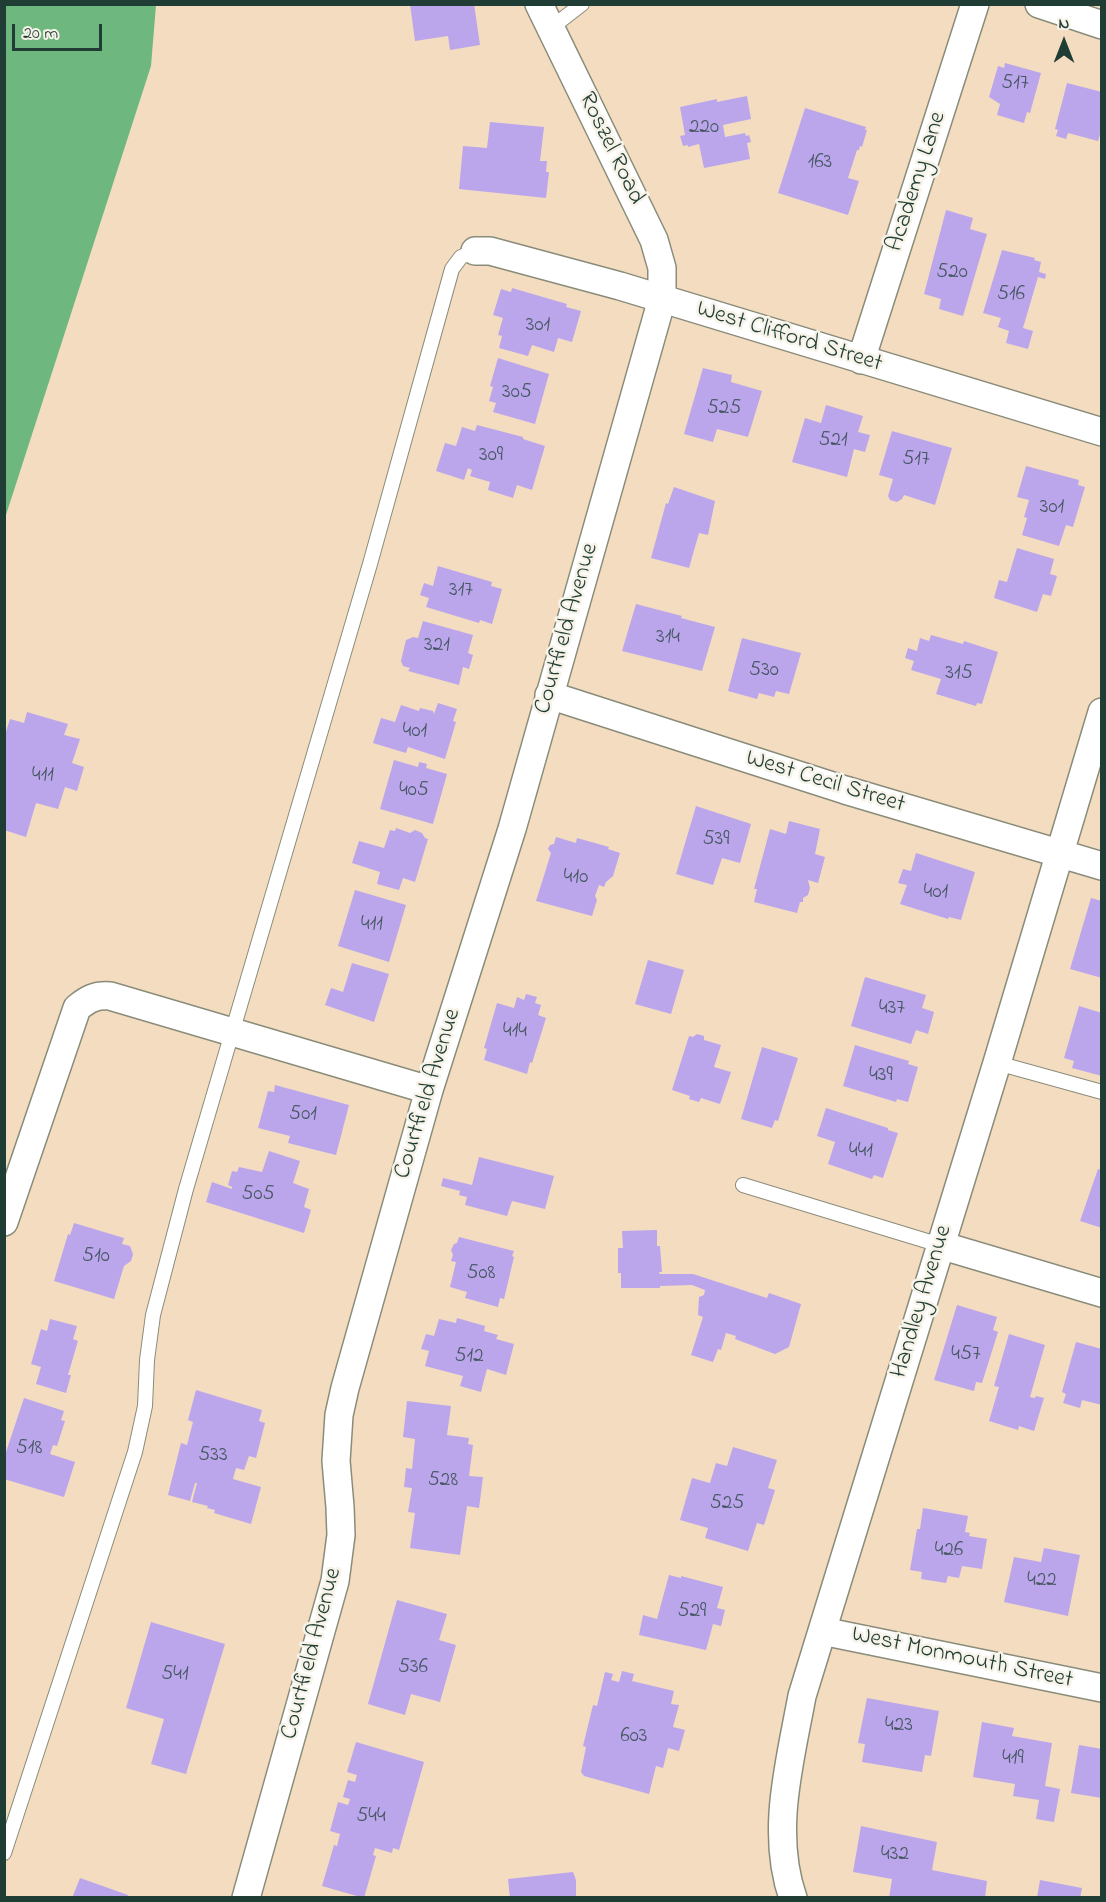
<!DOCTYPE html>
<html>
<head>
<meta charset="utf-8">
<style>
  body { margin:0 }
  #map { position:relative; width:1106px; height:1902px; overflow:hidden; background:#f4dcc1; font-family:"Indie Flower",sans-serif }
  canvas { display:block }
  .frame { position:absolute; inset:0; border:6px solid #1f3d34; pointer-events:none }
  .north { position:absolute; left:1034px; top:12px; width:60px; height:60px; -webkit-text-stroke:4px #f7f3e8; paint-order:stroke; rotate:0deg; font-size:16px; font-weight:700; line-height:24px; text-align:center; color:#1f3d34 }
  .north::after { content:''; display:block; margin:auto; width:21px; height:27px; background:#1f3d34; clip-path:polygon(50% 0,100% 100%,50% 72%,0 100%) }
  .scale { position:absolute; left:12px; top:24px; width:90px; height:27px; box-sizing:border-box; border:3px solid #1f3d34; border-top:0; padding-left:8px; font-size:18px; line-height:21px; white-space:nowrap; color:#1f3d34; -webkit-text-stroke:4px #f7f3e8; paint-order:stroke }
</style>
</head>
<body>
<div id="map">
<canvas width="1106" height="1902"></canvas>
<div class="frame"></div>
<div class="north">N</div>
<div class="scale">20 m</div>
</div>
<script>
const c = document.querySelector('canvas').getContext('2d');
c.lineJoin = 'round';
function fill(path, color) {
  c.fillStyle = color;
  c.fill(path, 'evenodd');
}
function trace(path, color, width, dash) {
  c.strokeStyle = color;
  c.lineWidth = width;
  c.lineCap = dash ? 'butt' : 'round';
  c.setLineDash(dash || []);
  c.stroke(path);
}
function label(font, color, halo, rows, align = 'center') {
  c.font = font + ' "Indie Flower",sans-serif';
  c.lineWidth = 5;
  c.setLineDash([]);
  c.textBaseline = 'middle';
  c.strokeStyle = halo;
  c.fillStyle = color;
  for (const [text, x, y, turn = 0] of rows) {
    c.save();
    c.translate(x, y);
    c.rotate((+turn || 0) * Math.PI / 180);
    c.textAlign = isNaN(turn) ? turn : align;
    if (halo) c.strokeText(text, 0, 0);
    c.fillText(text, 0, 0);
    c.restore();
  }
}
fill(new Path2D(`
  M5,4L156,5L151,66L5,518Z`), '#6eb87f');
fill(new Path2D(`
  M410,4H474L480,45L450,50L448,36L415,41Z
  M1005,63L1041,73L1030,113L1027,112L1024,123L997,115L1000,104L989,97L998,66L1004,68Z
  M1067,83L1102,92V128L1098,141L1068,133L1066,139L1056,136L1058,130L1055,129Z
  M747,96L751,119L723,125L725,137L745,133L746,136L749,135L751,142L747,143L750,159L704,168L699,144L688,147V145L683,146L680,136L685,135L680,107L717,99V102Z
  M805,108L866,127L865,130H867L862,147L860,146L859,150H857L848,178L859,181L848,215L778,193Z
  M490,122L544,127L540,161H547L546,172H549L546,198L459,189L463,146L487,148Z
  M946,210L973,218L970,229L987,234L963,316L939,309L941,299L924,294Z
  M1002,250L1035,258L1034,260L1041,262L1039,272L1046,274L1045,279L1038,277L1023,328L1033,331L1028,349L1006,343L1009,331L998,327L1001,318L983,313Z
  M512,288L567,304L566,307L581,311L572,342L558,338L554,352L532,345L528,356L499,348L502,336L498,335L503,318L493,315L501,289L511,292Z
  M498,358L549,374L535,424L493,412L496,403L489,401L493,387L490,386Z
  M703,368L732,375L731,382L762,391L748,437L717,429L713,442L684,434Z
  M826,405L863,416L858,432L870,435L865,452L854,449L847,477L792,462L805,418L821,423Z
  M477,425L523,437V439L545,446L532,490L517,485L513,498L488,490L490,482L470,476L472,470L468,468L464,480L436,471L445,443L456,446L462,427L475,431Z
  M892,431L952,448L935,505L904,495L902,499L897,502L890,500L888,496L893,479L879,475Z
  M1026,466L1079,480L1078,485L1085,487L1073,527L1066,525L1059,546L1022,535L1027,518L1024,517L1029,500L1017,497Z
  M674,487L715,501L708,535L699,533L689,568L651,558L666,503L668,504Z
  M1017,548L1054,559L1050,574L1057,576L1051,596L1043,594L1037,612L994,598L999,580L1007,582Z
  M438,566L492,582L491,586L502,589L492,624L480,620L479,623L426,607L429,598L420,595L424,583L433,586Z
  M636,604L682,616L681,618L715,627L702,671L622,651Z
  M423,621L473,635L468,653L473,655L469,669L463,667L459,685L408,671L410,668L403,666L401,661L406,640L413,637L418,638Z
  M931,635L963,644L964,641L998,652L982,704L977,703L976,706L936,694L941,679L911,670L914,661L905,658L908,648L917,651L920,638L929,641Z
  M742,638L801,653L789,694L776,691L774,697L759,693L757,699L728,691Z
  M438,703L457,709L453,721L456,722L445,759L408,747L406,753L373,743L381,718L395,722L401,705L419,711L420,708L433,711L434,714Z
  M27,712L68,724L64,735L80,739L72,763L84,767L77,791L65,787L58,809L36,803L26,837L4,830V738L10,719L24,723Z
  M394,760L418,767L419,762L427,764L426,768L447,774L433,824L380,809Z
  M696,806L751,824L740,863L722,858L713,885L676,874Z
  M789,821L820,829L815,854L825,857L818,883L808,880L810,888L808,895L803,898V902H800L797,913L754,902L757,889H754L770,829L786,834Z
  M396,828L410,833L415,830L422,833L425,838L428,839L415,882L403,878L399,890L377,884L380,872L352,863L359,841L384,848L390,830L395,831Z
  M556,837L576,843L577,838L609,847L608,849L620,853L613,876L606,882L604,887L599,885L595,896L597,900L592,916L536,901L551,853L548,849L550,845L554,844Z
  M916,853L975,872L961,920L949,917L948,919L900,904L907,885L898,883L903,869L911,871Z
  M355,890L406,905L389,962L338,946Z
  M1091,898L1102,901V978L1070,969Z
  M648,960L684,970L671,1014L635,1004Z
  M352,963L389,974L374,1022L325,1005L331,988L343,992Z
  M865,977L926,995L922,1008L934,1012L928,1034L916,1030L911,1044L851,1026Z
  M526,994L537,997L535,1003L541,1005L538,1015L546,1018L532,1063L530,1062L527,1074L484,1060L487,1049L484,1048L497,1003L514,1008L517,997L524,1000Z
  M1079,1006L1102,1013V1076L1072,1068L1074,1061L1064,1058Z
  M697,1034L704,1036V1040L721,1045L714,1067L731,1072L720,1104L701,1098L699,1102L689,1099L690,1096L672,1090L689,1036L693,1037Z
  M855,1045L909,1061L908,1064L918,1067L908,1102L897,1099L896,1102L843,1086Z
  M762,1047L798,1058L778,1121L775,1120L772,1128L741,1119Z
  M275,1085L349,1105L336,1155L288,1143L290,1136L258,1128L268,1091L274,1092Z
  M826,1108L888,1128V1130L898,1133L883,1178L874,1175L872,1179L828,1164L835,1142L817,1136Z
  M269,1151L300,1161L293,1183L309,1189L304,1207L311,1210L304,1233L206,1202L212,1182L232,1189V1187L228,1185L232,1171L237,1172L239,1167L262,1172Z
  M479,1157L554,1176L545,1209L512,1201L507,1216L465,1205L467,1197L459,1195L460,1191L441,1186L443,1178L472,1185Z
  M1098,1169L1102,1170V1228L1080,1221Z
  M74,1223L124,1238L122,1244L130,1246L133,1254L131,1261L124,1266L114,1299L54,1281L68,1234L70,1235Z
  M657,1230V1246H660L662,1272H659L660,1274H693L767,1298L769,1293L801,1304L789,1347L775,1354L735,1339L736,1336L726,1333L721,1350L718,1349L713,1362L691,1355L703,1317L698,1315L699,1297L704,1295L705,1290L692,1285L660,1286V1288H621V1273H618V1248H623L622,1231Z
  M459,1237L514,1251L512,1256L514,1257L504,1299L500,1298L498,1307L465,1298L467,1292L450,1287L456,1262L451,1261L453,1255L451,1250L454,1244L457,1243Z
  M957,1305L997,1317L993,1330L998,1332L982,1383L976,1382L974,1391L934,1380Z
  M457,1318L485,1326L484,1331L498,1335L496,1339L514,1344L506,1375L487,1369L481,1392L460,1386L463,1376L425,1366L429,1351L421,1349L426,1334L434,1336L439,1319L456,1323Z
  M50,1319L77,1326L73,1339L78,1341L68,1375H71L66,1393L36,1384L41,1367L31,1364L41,1329L47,1331Z
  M1009,1334L1045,1345L1030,1397L1035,1398L1036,1396L1044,1398L1034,1431L1019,1426L1018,1430L989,1421L999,1387L994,1386Z
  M1076,1342L1102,1349V1405L1082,1400L1080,1408L1063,1403L1066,1394L1062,1392Z
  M196,1390L262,1410L259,1421L265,1423L256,1458L249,1456L244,1470L236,1468L233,1479L261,1487L251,1524L214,1513L215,1510L207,1508L208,1506L192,1502L197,1483H195L190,1501L168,1495L181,1443L187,1445L193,1422L188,1420Z
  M24,1398L64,1411L61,1420L65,1421L57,1446L53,1445L50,1454L75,1462L64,1497L4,1479V1458Z
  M407,1401L451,1406L447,1435L469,1438L468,1444L473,1445L469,1476L483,1477L479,1508L467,1506L460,1555L410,1548L415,1513L408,1512L412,1488L404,1487L406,1468L412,1469L415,1439L403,1437Z
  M733,1447L777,1460L768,1488L775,1490L764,1525L757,1523L748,1551L705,1538L708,1528L680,1520L692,1478L710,1483L716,1463L727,1466Z
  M923,1508L968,1516L965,1532L970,1533L969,1536L987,1539L982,1569L962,1566L959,1578L948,1576L946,1583L921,1579L922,1572L910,1570L917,1529H920Z
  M1044,1548L1080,1555L1068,1616L1004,1602L1014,1557L1041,1562Z
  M669,1575L681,1578V1576L723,1587L717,1608L725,1610L721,1626L713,1624L706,1650L639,1635L643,1615L657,1619Z
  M397,1600L447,1614L439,1640L456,1645L440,1702L411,1694L405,1715L368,1704Z
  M151,1622L225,1644L186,1774L151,1764L164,1719L126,1708Z
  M622,1671L634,1674L632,1681L674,1691L671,1704L679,1705L673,1727L685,1730L679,1751L668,1748L663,1768L656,1766L649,1794L584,1776L581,1772L586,1747L583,1746L593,1705L597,1706L605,1672L613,1674L611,1680L619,1682Z
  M867,1698L939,1711L931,1756L925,1755L922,1772L862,1762L865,1744L858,1743Z
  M982,1722L1014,1728L1012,1736L1052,1743L1045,1786L1060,1789L1054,1822L1036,1819L1039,1800L1013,1796L1015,1784L973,1777Z
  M356,1742L424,1762L399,1850L393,1848L392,1853L375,1848L373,1855L376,1856L364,1898L322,1886L334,1845L337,1846L340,1834L330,1831L338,1802L348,1805L350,1799L343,1797L348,1780L355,1782L357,1775L347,1772Z
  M1079,1745L1102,1749V1798L1071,1793Z
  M861,1826L937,1842L932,1870L987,1881L985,1898H889L892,1879L853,1872Z
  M573,1872L576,1880V1898H510L508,1879Z
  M80,1878L128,1895L127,1898H72Z
  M1040,1880L1082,1888L1080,1898H1037Z`), '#bba6ec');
const lane = new Path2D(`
  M551,28L582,4
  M997,1063L1102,1092
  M743,1185L940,1245
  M4,1853L135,1452L145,1406L147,1360L153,1315L186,1189L370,564L452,269L461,257L475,251`);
const street = new Path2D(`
  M1039,4L1102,25
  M475,251H490L620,286L1102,432
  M861,360L975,4
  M549,695L845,790L1102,866
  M4,1222L77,1008C88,999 95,995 110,996L429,1090
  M940,1245L1102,1293
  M822,1631L1102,1688
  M246,1898L335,1581L341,1535L340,1507L336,1461L339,1415L345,1388L429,1090L512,829L662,299V268L654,240L539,4
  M793,1898C770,1832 790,1762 802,1696L997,1063L1102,712`);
trace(lane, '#8a8c7a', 16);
trace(street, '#8a8c7a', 30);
trace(lane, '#fff', 14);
trace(street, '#fff', 27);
label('21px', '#465762', null, [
  ["517",1015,85],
  ["220",704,129],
  ["163",820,164],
  ["520",952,274],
  ["516",1011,296],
  ["301",538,327],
  ["305",517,394],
  ["525",724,410],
  ["521",833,442],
  ["309",491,457],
  ["517",916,461],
  ["301",1052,509],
  ["317",461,592],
  ["314",668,639],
  ["321",437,647],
  ["530",764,672],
  ["315",959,675],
  ["401",415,733],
  ["411",43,777],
  ["405",414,792],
  ["539",716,841],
  ["410",576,879],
  ["401",936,894],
  ["411",372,926],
  ["437",892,1010],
  ["414",515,1033],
  ["439",881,1077],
  ["501",303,1116],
  ["441",861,1153],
  ["505",258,1196],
  ["510",96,1258],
  ["508",481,1275],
  ["457",966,1356],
  ["512",469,1358],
  ["518",29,1450],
  ["533",213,1457],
  ["528",443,1482],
  ["525",727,1505],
  ["426",949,1552],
  ["422",1042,1582],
  ["529",692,1613],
  ["536",413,1669],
  ["541",175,1676],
  ["423",899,1727],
  ["603",634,1738],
  ["419",1013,1760],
  ["544",371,1818],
  ["432",895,1856]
]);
label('24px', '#1f3d34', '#f7f3e8', [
  ["Roszel Road",610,149,64],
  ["Academy Lane",918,182,-72],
  ["West Clifford Street",789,338,17],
  ["Courtfield Avenue",568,629,-74],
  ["West Cecil Street",825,783,17],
  ["Courtfield Avenue",429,1094,-73],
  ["Handley Avenue",923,1302,-73],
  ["Courtfield Avenue",313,1654,-75],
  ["West Monmouth Street",962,1659,12]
]);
</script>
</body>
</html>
